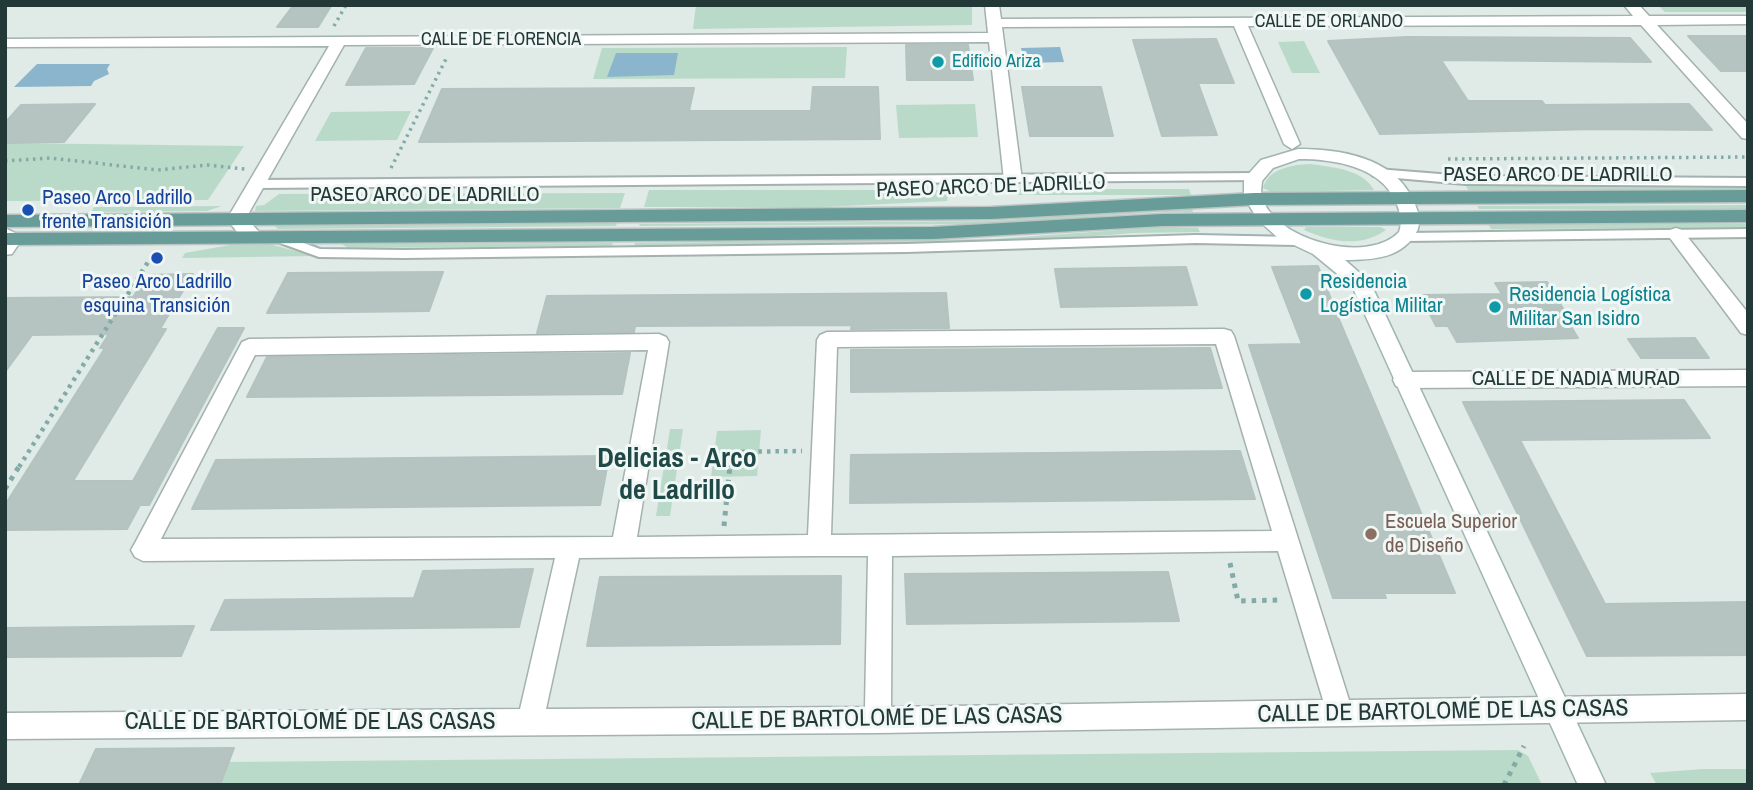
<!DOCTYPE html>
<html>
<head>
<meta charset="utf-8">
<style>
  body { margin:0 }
  #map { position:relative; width:1753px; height:790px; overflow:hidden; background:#e0eae7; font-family:"Archivo Narrow",sans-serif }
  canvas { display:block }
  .frame { position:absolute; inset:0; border:7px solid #223937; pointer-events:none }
</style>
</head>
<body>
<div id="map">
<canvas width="1753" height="790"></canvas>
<div class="frame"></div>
</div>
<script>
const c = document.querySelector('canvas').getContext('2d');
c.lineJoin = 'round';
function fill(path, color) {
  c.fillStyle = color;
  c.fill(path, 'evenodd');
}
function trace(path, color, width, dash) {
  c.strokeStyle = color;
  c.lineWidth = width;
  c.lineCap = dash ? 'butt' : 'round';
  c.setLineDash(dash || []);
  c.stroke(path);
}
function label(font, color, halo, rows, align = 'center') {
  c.font = font + ' "Archivo Narrow",sans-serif';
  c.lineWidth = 6;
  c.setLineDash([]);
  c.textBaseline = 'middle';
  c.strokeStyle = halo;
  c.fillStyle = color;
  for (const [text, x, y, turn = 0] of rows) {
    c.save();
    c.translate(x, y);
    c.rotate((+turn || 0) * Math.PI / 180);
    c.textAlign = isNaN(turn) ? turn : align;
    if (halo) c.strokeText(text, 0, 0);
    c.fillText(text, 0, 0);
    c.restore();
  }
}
fill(new Path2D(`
  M696,5H972V25L693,29Z
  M1658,5H1748V12H1665Z
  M1304,41L1320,73H1292L1278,42Z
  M847,47L845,78L593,79L602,48Z
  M975,104L978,137L899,138L896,105Z
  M411,111L397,140L315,141L331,112Z
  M5,143L244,146L208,200L5,201Z
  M1310,164C1331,167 1363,169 1374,190L1271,192L1263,188C1268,168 1293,165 1310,164Z
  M1711,185L1748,187V190H1468L1466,186Z
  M1006,189H1189L1191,195H1007Z
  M649,190H988L989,195H948L947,201L823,207H644Z
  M625,193L620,208L255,211L256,206L264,205L279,194Z
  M1748,205V209H1479L1477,206Z
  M222,206L207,211L91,212L94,207Z
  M1159,209H1192L1193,212H1158L989,224L640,226L639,224L989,221Z
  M617,223L616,226L278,229L275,226Z
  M1488,224H1748V228L1491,229Z
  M1161,227L1198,228L1200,232L1135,233L989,244L634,246L635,243L994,239Z
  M1306,227H1381L1386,230C1360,248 1332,242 1304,230Z
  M613,243L612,246L348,248L342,244Z
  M269,244L315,256L182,258L185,253L230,245Z
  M670,429H683L670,516H656Z
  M761,430L757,476L711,477L717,431Z
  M1518,750L1528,756L1542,785H220L229,762Z
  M1703,769H1748V785H1657L1650,773Z`), '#badac9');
fill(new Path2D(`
  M1060,47L1064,62L1025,63L1021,48Z
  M616,53H678L674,75L607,77Z
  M37,64H110L107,69L109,74L94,81L91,86L14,87Z`), '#8bb5cc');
const building = new Path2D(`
  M331,6L318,27H277L292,7Z
  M1688,36H1748V71H1721Z
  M1407,37L1630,38L1651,62L1441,60L1468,101H1542L1545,105L1689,104L1712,130L1596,129L1380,134L1328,41Z
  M1216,39L1234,83H1198L1217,135L1162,136L1133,40Z
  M906,45H968L973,80H907Z
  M366,48H433L414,84L346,85Z
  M813,87H878L880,139L419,142L442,89L694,88L689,111H811Z
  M1022,87H1101L1113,136H1030Z
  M95,104L64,142L5,143V123L21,105Z
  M1318,266L1340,322L1455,593H1384L1386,598H1333L1249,345L1302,344L1272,267Z
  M1186,267L1197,305L1061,307L1055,269Z
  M443,272L429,311L267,313L288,273Z
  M193,274L160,329H166L73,481H133L218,328H244L149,505H140L127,529L5,530V505L105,348H100L109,334L32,335L5,372V298L133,297L148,275Z
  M1547,282L1570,320H1567L1578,338L1457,342L1448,326H1436L1420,295L1502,294L1495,283Z
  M946,293L949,328L851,329L852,325L635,326L634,332L537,333L547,296Z
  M1695,338L1709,358H1641L1628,339Z
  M1210,348L1222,388L851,392V350Z
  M630,353L622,394L247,397L267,357Z
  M1684,400L1710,438L1520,440L1605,604L1748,602V655L1587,656L1463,402Z
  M1240,451L1255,499L850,503L851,455Z
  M609,456L600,505L192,509L216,460Z
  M533,569L519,627L211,630L225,600L414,598L423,571Z
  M1168,572L1179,621L907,624L905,574Z
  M841,576L840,644L587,646L600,577Z
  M194,626L181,656L5,657V628Z
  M234,748L220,785H79L96,749Z`);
fill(building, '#b6c4c1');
trace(building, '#b3c3bf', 2);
const lane = new Path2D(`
  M1377,169L1465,176L1748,178V186L1465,184L1373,176L1371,173Z
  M1255,173L1259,174V180L256,188L250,184L256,180Z
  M1748,229V237L1405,241L1399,237L1405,233Z
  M276,233L320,249L404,250L906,244L1196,235L1295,237L1301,241L1295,245L1196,243L906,252L404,258L319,257L272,240L270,237L272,234Z`);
const street = new Path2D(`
  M985,5H999L1001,19L1633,16L1624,5H1639L1649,16H1748V24L1657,25L1748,124V139L1742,138L1641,25L1248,26L1300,144L1292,149L1284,144L1234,26L1002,27L1022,180L1013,186L1004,180L989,42L344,45L246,218L264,237L261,241C247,246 235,230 227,219L329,46L5,47V39L988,33Z
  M5,228L19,235L22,239L12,254L5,255Z
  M1676,228L1682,230L1748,313V335L1741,333L1670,238L1667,234L1670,230Z
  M1224,329L1231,331L1234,336L1349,700L1748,694V720L878,733L5,739V713L520,709L555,558L143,561L135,557L131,550L135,543L242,342L249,339L659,334L666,337L669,342L637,537L808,535L817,340L820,335L827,332ZM1216,344L1272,531L831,535L837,347ZM648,350L613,537L161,539L255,355ZM1278,551L1323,700L891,707L892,556ZM816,556H868L865,707L546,709L579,558Z
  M1748,370V386L1403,388L1396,386L1393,380L1396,374L1403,372Z`);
const secondary = new Path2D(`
  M1298,149C1339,149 1392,157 1412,198C1417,208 1421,217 1418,229C1404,258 1375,260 1345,260L1370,282L1606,785H1578L1352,286L1313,254L1277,237L1258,220L1244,197V179L1261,160ZM1299,159C1333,159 1379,166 1395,200C1400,211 1403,221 1399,232C1367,266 1273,239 1262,197C1260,193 1262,185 1262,181L1273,168Z`);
const primary = new Path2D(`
  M1748,190V202L1254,205L991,219L5,227V215L991,207L1254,193Z
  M1748,210V222L1162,226L933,239L5,245V233L933,227L1162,214Z`);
trace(lane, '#a3b1af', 4);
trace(street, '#a3b1af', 3);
trace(secondary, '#a0b5b1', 3);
trace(primary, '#bdc4c3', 3);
trace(new Path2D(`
  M334,26L346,5
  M1448,159L1748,157
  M5,161L50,158L158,170L207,165L245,169
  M391,168L447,57`), '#82aba7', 3.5, [2.5, 4.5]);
trace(new Path2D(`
  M19,467L148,262
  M730,467L731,452L802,451`), '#82aba7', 4.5, [3.5, 5]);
trace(new Path2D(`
  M5,489L20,465
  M724,526L730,465
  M1230,563L1238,601L1282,600
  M1504,785L1524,746`), '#82aba7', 5, [4.5, 6]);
fill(lane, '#fff');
fill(street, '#fff');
fill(secondary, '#fff');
fill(primary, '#679c99');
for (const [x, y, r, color] of [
  [938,62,7,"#0f9aa8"],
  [28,210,7,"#1a4fb4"],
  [157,258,7,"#1a4fb4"],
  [1306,294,7,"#0f9aa8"],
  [1495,307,7,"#0f9aa8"],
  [1371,534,7,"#8d6e63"]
]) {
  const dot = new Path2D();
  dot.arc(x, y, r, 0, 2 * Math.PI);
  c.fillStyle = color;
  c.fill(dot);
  trace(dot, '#f0f7f5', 2.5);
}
label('18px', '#223937', '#f0f7f5', [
  ["CALLE DE ORLANDO",1329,22],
  ["CALLE DE FLORENCIA",501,40]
]);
label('18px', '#0d838f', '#f0f7f5', [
  ["Edificio Ariza",952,62]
], 'left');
label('21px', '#223937', '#f0f7f5', [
  ["PASEO ARCO DE LADRILLO",1558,175],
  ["PASEO ARCO DE LADRILLO",991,187,-2],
  ["PASEO ARCO DE LADRILLO",425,195],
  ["CALLE DE NADIA MURAD",1576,379]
]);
label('21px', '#164399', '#f0f7f5', [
  ["Paseo Arco Ladrillo",42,198],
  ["frente Transición",42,222],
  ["Paseo Arco Ladrillo",157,282,"center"],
  ["esquina Transición",157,306,"center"]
], 'left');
label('21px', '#0d838f', '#f0f7f5', [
  ["Residencia",1320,282],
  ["Logística Militar",1320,306],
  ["Residencia Logística",1509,295],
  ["Militar San Isidro",1509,319]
], 'left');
label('21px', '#785e54', '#f0f7f5', [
  ["Escuela Superior",1385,522],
  ["de Diseño",1385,546]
], 'left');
label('24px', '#223937', '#f0f7f5', [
  ["CALLE DE BARTOLOMÉ DE LAS CASAS",1443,712,-1],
  ["CALLE DE BARTOLOMÉ DE LAS CASAS",877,719,-1],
  ["CALLE DE BARTOLOMÉ DE LAS CASAS",310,723]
]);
label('bold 28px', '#1f4947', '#f0f7f5', [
  ["Delicias - Arco",677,459],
  ["de Ladrillo",677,491]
]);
</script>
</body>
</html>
